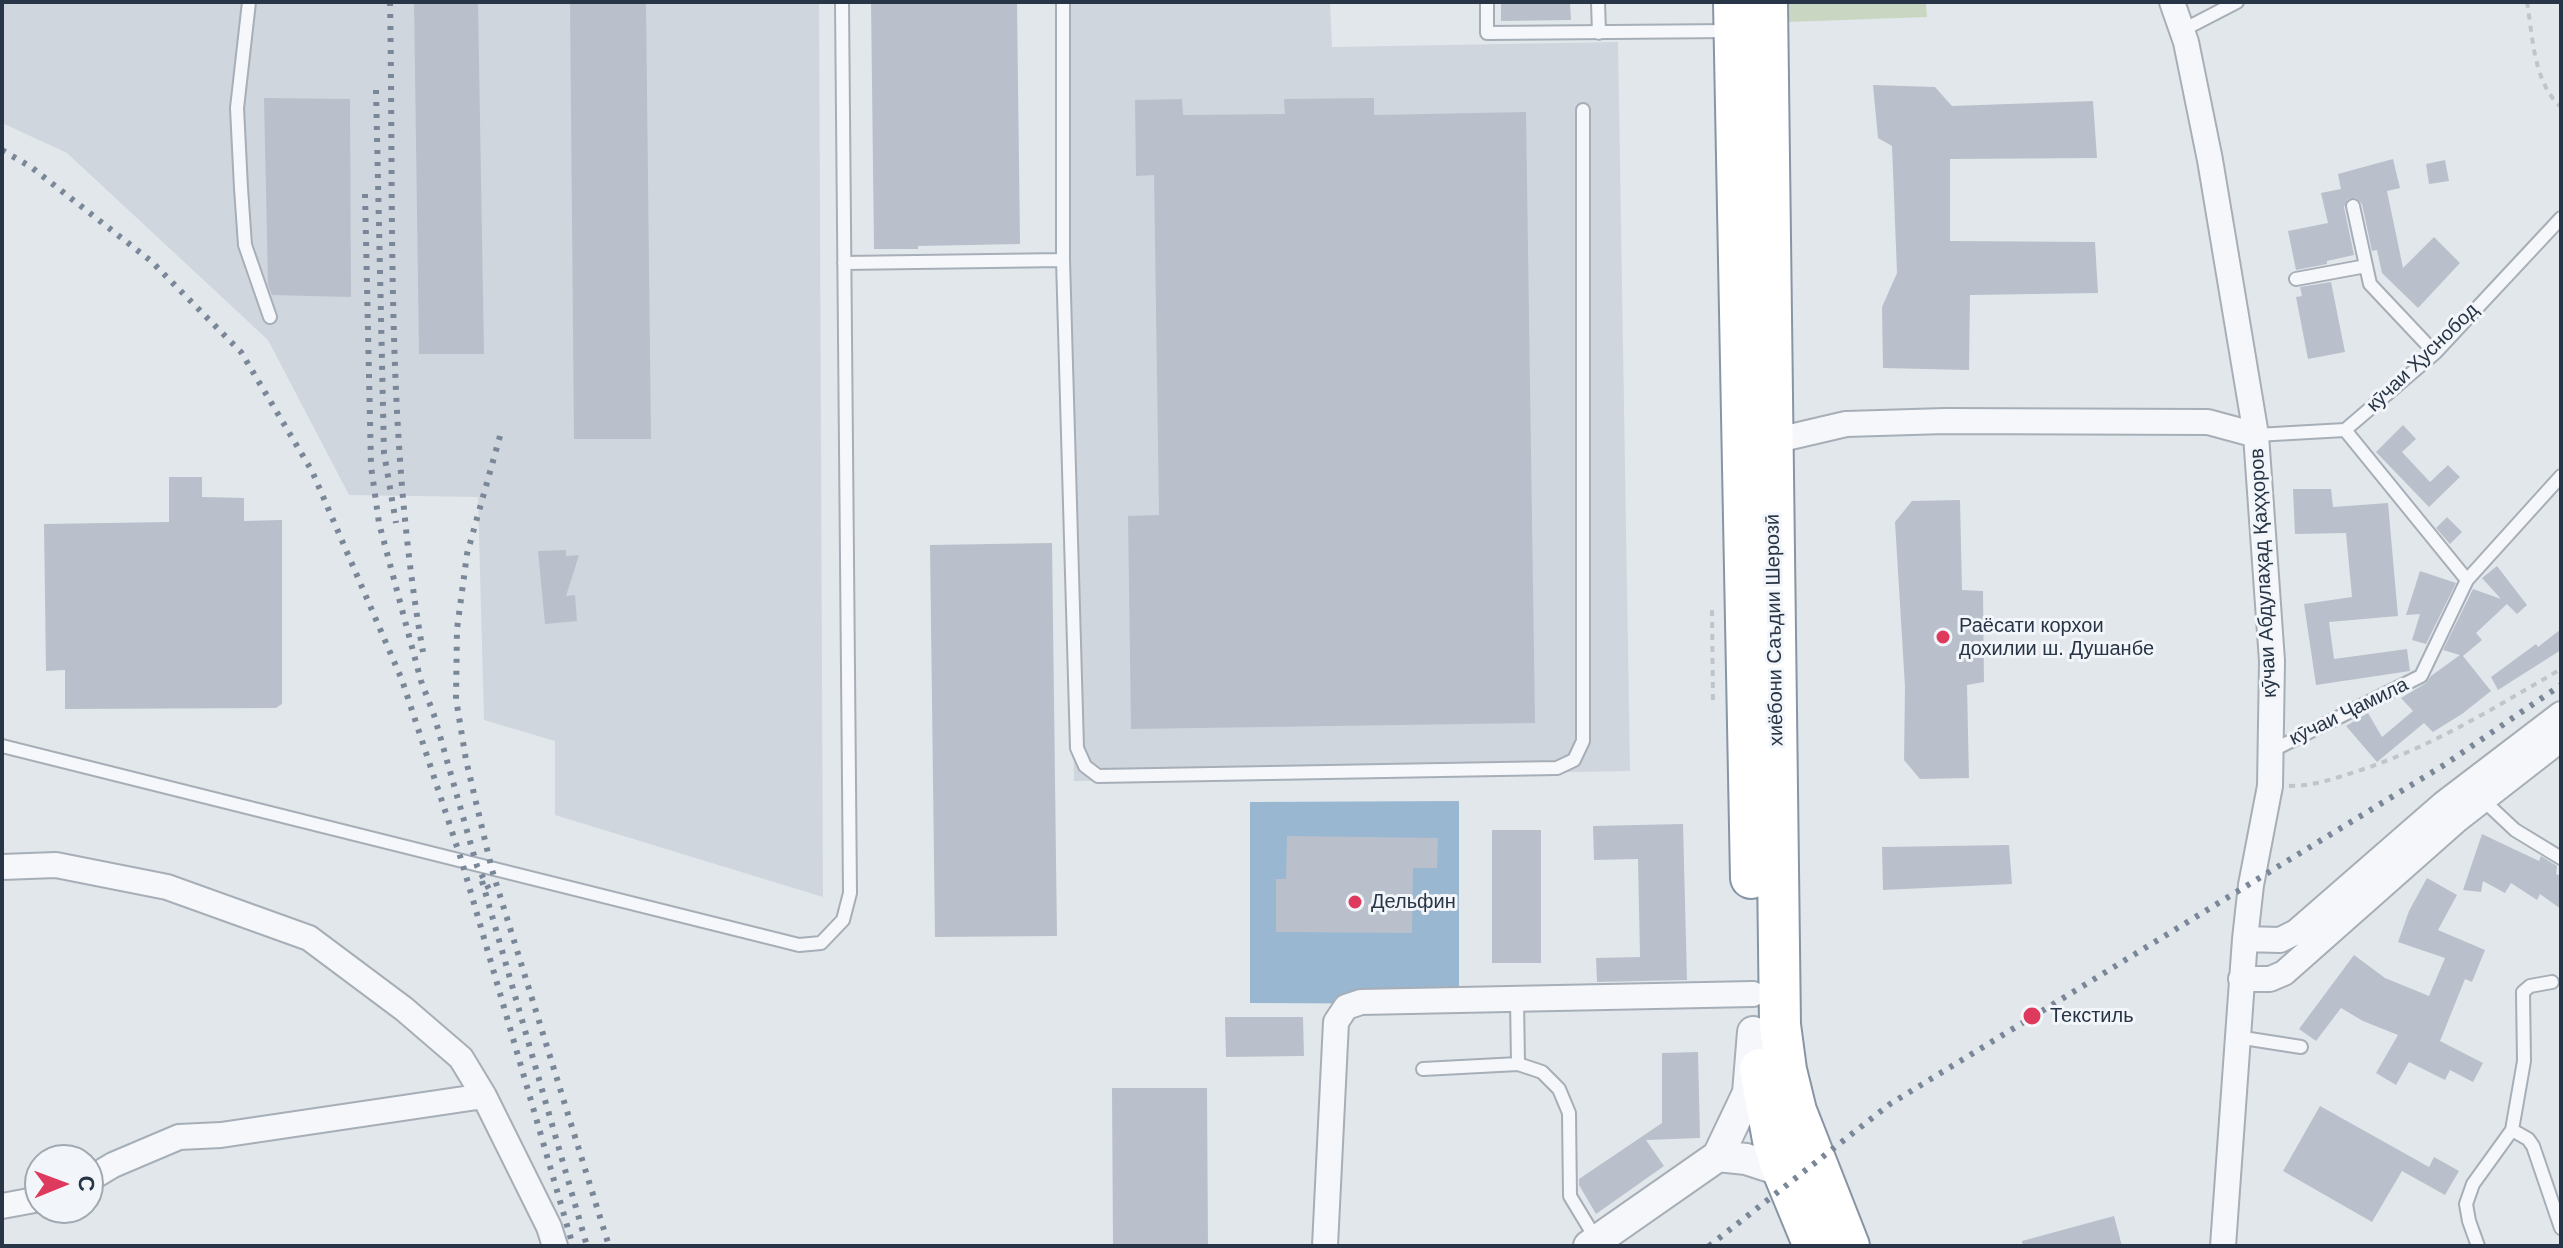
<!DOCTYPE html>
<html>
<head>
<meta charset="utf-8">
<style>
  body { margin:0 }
  #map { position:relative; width:2563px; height:1248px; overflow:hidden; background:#e2e7ec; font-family:Helvetica,sans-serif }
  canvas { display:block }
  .frame { position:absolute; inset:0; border:4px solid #283546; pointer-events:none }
  .north { position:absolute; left:24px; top:1144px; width:80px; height:80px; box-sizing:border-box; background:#f2f5f9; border:2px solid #a1a8b1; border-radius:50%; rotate:89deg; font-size:22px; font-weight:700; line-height:32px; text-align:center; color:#283546 }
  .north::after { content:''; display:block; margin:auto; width:28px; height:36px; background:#de3a5d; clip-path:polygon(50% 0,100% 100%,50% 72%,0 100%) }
</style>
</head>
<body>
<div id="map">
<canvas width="2563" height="1248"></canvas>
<div class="frame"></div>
<div class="north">С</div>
</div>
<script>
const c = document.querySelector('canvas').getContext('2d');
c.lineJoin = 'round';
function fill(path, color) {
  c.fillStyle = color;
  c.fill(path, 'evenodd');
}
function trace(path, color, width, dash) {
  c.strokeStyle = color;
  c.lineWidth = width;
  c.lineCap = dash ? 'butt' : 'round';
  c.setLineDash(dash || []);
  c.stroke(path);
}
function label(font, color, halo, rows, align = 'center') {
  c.font = font + ' Helvetica,sans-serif';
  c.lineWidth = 6;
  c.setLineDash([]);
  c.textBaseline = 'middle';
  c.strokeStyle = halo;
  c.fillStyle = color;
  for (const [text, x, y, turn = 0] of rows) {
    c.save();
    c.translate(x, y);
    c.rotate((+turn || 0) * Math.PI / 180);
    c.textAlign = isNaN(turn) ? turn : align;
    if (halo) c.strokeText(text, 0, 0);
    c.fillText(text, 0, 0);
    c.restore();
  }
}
fill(new Path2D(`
  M2,2H819L823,897L555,815V741L484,720L478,497L349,495L268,340L67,153L2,123Z
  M1061,2H1330L1332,47L1618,42L1630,771L1074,781Z`), '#d0d6de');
fill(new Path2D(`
  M1786,2H1926L1927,17L1787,22Z`), '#c9d7c2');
fill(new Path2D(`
  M1459,801V1004L1250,1003V802Z`), '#99b7d0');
fill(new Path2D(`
  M414,2H478L484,354H419Z
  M570,2H646L651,439H574Z
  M871,2H1017L1020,244L918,246V249H874Z
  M1501,2H1570L1571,20L1501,21Z
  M1873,85L1935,87L1952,106L2093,101L2097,158L1950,159V241L2095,242L2098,293L1970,295L1969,370L1883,368L1882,307L1897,273L1892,146L1878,138Z
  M264,98L350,99L351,297L272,295L268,285Z
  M1374,98V115L1526,112L1535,723L1131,729L1128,516L1159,515L1154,175L1136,176L1135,100L1182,99L1183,115L1285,114L1284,99Z
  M2393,159L2400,188L2387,191L2403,268L2434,237L2460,263L2418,308L2382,273L2377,250L2372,251L2362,204L2356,198L2348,199L2344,207L2354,255L2327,261V264L2296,270L2288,231L2328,223L2321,193L2341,189L2338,174Z
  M2445,160L2449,181L2429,184L2426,164Z
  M2331,282L2345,352L2308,359L2296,297L2302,296L2300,287Z
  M2403,425L2416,439L2402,452L2430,482L2448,465L2460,477L2429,507L2376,452Z
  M169,477H202V497L244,498V521L282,520V704L276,708L65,709V670L46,671L44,524L169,522Z
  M2293,489H2331L2333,507L2388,503L2398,616L2329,622L2334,659L2407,649L2410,671L2316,685L2304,604L2352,597L2346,533L2295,534Z
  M1960,500L1962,590L1983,591L1984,682L1967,685L1969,778L1920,779L1904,760L1905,687L1895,522L1912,501Z
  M2447,517L2462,532L2450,544L2436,528Z
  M1052,543L1057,936L935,937L930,545Z
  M566,550V556L579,555L566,596L575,595L577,621L545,624L538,551Z
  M2497,566L2527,605L2517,614L2507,604L2476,633L2482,640L2463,656L2491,691L2462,714L2433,732L2424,723L2377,762L2346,726L2368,713L2382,737L2413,711L2401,698L2426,683L2431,676L2460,655L2443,650L2473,589L2501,599L2482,578Z
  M2420,571L2456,583L2426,644L2412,640L2420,614L2406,615Z
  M2561,629V650L2498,690L2491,677L2536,644L2538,647Z
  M1683,824L1687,980L1597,982L1596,958L1640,957L1638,859L1594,860L1593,826Z
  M1492,830H1541V963H1492Z
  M2482,834L2539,861L2541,856L2557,866L2556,874L2561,876V909L2540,894L2537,900L2511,883L2505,893L2483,881L2481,892L2463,890Z
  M1287,836L1438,838L1437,868H1413L1412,933L1276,932V879H1286Z
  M2009,845L2012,884L1883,890L1882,847Z
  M2427,878L2457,895L2438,930L2485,950L2472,982L2465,979L2440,1041L2483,1063L2473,1082L2450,1070L2445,1080L2409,1062L2396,1085L2376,1073L2398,1035L2363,1021L2341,1008L2316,1041L2299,1029L2354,955L2385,978L2429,996L2445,958L2398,942L2409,911Z
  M1225,1017H1303L1304,1056L1226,1057Z
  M1698,1052L1700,1138L1646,1140L1664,1166L1596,1214L1579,1185V1179L1662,1123V1053Z
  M1112,1088H1207L1208,1246H1113Z
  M2320,1106L2429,1167L2434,1157L2459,1171L2445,1195L2402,1171L2372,1222L2283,1171Z
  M2114,1216L2122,1246H2023L2022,1241Z`), '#b9c0cb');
const service = new Path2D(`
  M249,2L237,108L241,188L245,245L270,317
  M1063,2V260L1077,748L1085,766L1098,776L1557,768L1574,760L1583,741V110
  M1487,2V33L1731,31
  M1598,2L1599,33
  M2183,30L2237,2
  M2353,206L2370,284L2435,353
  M844,263L1063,260
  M2296,279L2366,266
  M2345,430L2467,580
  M2256,435L2345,430L2435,353L2561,218
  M2,746L799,945L821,943L843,920L850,893L842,2
  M2271,751L2421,676L2467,580L2561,476
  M2482,799L2515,830L2561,858
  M2237,1037L2301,1047
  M1518,1064L1542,1072L1559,1089L1569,1113L1570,1196L1596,1239
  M1423,1069L1518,1064L1517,999
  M2512,1130L2528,1139L2533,1146L2561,1228
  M2478,1246L2469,1221L2466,1204L2473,1184L2512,1130L2524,1061L2523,992L2530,986L2552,982`);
const minor = new Path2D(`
  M2172,2L2186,42L2210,160L2256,435L2272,661L2270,786L2251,885L2245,939L2223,1246
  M1773,441L1846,424L1945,421L2208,422L2256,435
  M2,867L56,865L167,887L309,938L404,1009L461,1058L484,1096L221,1135L179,1137L113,1165L88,1180
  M2245,939L2280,940L2296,932L2443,804L2561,714
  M2241,979H2270L2284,973L2457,820L2561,739
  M484,1096L549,1227L555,1246
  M2,1206L40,1199
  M1325,1246L1336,1022L1346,1007L1361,1002L1753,994`);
const tertiary = new Path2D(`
  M1753,1032L1748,1093L1718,1156L1746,1159L1783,1171
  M1589,1246L1718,1156`);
const trunk = new Path2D(`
  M1734,2L1751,878
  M1767,2L1780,1025L1786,1070L1796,1111L1849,1246
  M1760,1069L1773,1140L1783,1171L1814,1246`);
trace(service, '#a6aeb7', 16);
trace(minor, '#a6aeb7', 28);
trace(tertiary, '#a6aeb7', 34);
trace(trunk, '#8895a5', 44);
trace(new Path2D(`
  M2527,2C2533,37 2533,82 2561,107
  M1712,610L1713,703
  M2289,786C2315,786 2336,778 2361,770C2433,746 2496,707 2561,669`), '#c0c5cb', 4, [6, 6]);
trace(service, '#f6f7fa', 12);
trace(minor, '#f6f7fa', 24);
trace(tertiary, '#f6f7fa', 30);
trace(trunk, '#fff', 40);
trace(new Path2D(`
  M390,2C394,219 385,438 423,652
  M376,90L384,453L396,523
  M2,150L31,167L151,261L241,352L312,471L402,680L462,862L573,1246
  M365,194L371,466L379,523L421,681L434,715L477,866L490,891
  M500,436L467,554L457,629L456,699L466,760L492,870L609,1246
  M482,881L587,1246
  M1709,1246L1890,1104L2444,765L2561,685`), '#7a8798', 6, [4, 8]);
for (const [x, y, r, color] of [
  [1943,637,8,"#de3a5d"],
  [1355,902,8,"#de3a5d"],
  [2032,1016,10,"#de3a5d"]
]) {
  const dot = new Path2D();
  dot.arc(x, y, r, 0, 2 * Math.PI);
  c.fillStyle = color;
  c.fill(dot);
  trace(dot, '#f2f5f9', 3);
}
label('20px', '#283546', '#f2f5f9', [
  ["кӯчаи Ҳуснобод",2423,358,-44],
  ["кӯчаи Абдулаҳад Қаҳҳоров",2264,573,-93],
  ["хиёбони Саъдии Шерозӣ",1775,630,-91],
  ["кӯчаи Ҷамила",2349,712,-26]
]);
label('20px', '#283546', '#f2f5f9', [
  ["Раёсати корхои",1959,626],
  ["дохилии ш. Душанбе",1959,649],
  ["Дельфин",1371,902],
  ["Текстиль",2050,1016]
], 'left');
</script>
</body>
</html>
